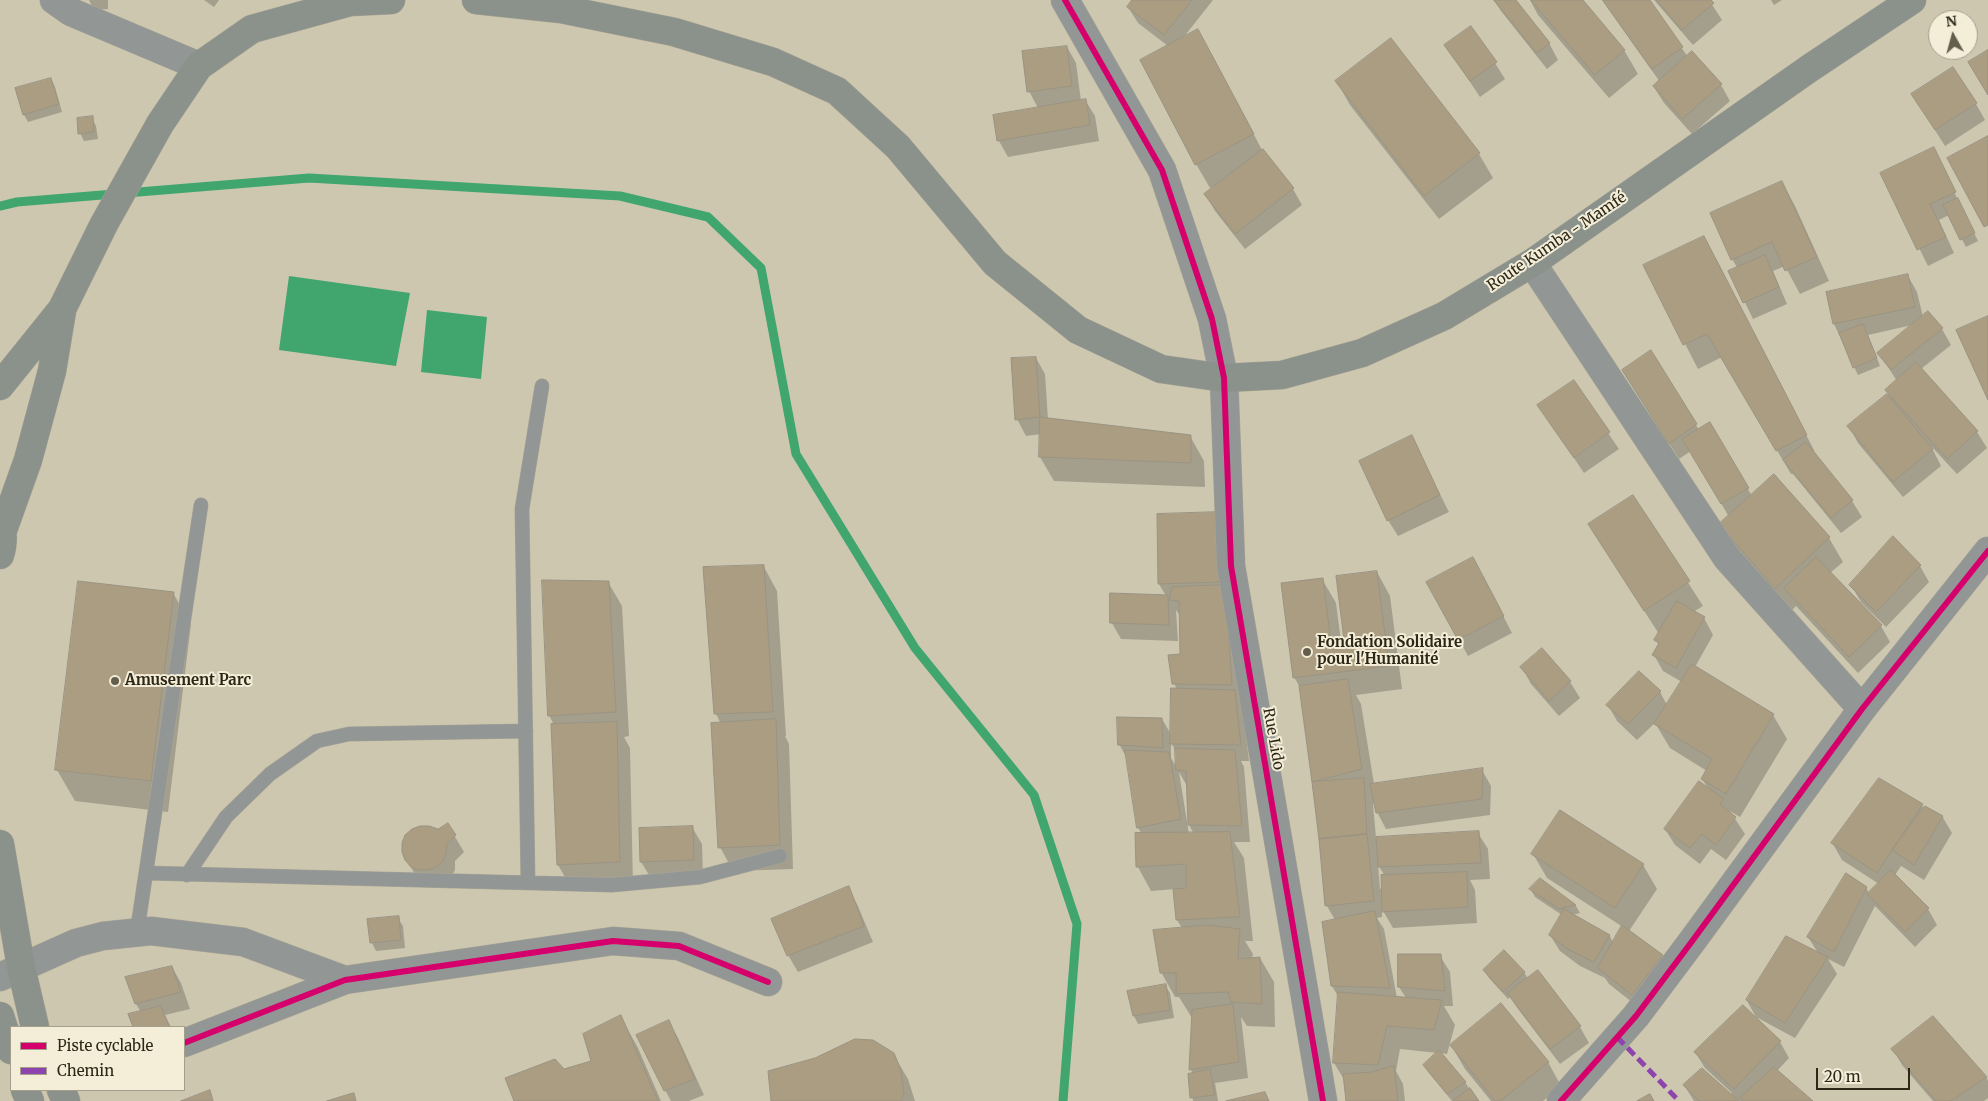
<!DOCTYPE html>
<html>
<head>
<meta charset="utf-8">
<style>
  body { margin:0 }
  #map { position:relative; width:1988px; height:1101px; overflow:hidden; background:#cdc7b0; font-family:Merriweather,serif }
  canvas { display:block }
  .legend { position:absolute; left:10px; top:1026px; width:175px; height:65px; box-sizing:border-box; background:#f4eed9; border:1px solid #a49e8b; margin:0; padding:6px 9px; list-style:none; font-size:15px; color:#2c2717 }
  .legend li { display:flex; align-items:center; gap:10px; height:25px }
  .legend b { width:25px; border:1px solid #a49e8b }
  .north { position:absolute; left:1928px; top:10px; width:50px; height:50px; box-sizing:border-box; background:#f4eed9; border:1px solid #a49e8b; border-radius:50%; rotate:353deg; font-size:14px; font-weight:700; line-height:20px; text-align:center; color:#2c2717 }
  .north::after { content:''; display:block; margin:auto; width:18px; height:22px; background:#645f4d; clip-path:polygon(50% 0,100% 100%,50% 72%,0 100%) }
  .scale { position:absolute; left:1816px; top:1068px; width:94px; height:22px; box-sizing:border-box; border:2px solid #2c2717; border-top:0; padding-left:6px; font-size:15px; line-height:18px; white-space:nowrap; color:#2c2717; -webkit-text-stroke:4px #f4eed9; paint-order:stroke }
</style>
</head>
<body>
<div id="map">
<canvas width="1988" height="1101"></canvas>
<ul class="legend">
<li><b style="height:6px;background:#d6006c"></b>Piste cyclable</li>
<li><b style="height:6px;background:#8e44ad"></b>Chemin</li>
</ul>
<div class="north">N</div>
<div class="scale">20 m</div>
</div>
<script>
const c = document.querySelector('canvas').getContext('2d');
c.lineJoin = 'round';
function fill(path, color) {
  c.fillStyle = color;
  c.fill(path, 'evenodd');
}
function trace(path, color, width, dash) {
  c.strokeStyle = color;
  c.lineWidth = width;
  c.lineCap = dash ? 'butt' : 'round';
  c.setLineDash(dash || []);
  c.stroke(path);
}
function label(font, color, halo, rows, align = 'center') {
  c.font = font + ' Merriweather,serif';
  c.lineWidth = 4;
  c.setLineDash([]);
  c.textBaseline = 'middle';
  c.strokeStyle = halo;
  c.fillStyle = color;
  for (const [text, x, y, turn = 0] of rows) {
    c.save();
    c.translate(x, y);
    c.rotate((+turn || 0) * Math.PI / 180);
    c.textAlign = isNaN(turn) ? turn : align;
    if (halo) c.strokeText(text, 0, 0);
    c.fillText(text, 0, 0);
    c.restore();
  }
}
fill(new Path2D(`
  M289,276L410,293L396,366L279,350Z
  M427,310L487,317L481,379L421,372Z`), '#40a66e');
fill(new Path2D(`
  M89,0H108V9L94,10Z
  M204,0H219L214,7Z
  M1134,0H1213L1183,38L1212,55L1262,150L1293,189L1302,205L1245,249L1215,211L1206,195L1217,186L1210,188L1196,164L1168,46L1138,23L1128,7Z
  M1494,0H1514L1549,43L1558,60L1547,69L1501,11Z
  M1530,0H1581L1624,50L1638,74L1609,98L1538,15Z
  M1602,0H1648L1688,57L1721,85L1730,101L1692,134L1664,103L1654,87L1660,82Z
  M1654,0H1709L1722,20L1693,45Z
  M1771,0H1782L1774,5Z
  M1391,40L1479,154L1493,178L1439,219L1350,105L1337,82Z
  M1446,46L1495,63L1505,79L1480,97Z
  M1067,47L1076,63L1081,101L1085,100L1095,116L1099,141L1008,157L999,141L994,116L1038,108L1029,91Z
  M51,79L55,87L62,112L28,122L24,115Z
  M1912,94L1976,104L1985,120L1945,146Z
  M92,118L96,126L98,139L84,141L80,133Z
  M1933,149L1978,241L1966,247L1949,215L1939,220L1954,253L1928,266L1882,173Z
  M1782,182L1795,206L1829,281L1800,294L1785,266L1773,271L1787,304L1753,319L1730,272L1738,269L1732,259Z
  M1717,261L1819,460L1852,501L1862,517L1841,533L1793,474H1791L1722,357L1698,369L1645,266Z
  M1908,276L1917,292L1923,317L1928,313L1942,329L1951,345L1921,369L1977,432L1987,448L1957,474L1931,446L1941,466L1903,497L1858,443L1849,426L1889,394L1886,391L1897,381L1879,353L1912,325L1868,335L1880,366L1858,375L1834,324Z
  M1651,351L1699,430L1709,424L1752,496L1829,538L1843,562L1830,573L1881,626L1890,642L1858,673L1796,606L1790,612L1735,549L1721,525L1729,517L1691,451L1679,459L1623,371Z
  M1036,358L1045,374L1048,420L1190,436L1204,461L1205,487L1054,481L1040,457L1041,434L1026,436L1017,419Z
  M1573,382L1619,449L1584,473L1539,406Z
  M1411,437L1449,512L1398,536L1388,520Z
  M1633,496L1703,606L1693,612L1704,618L1713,635L1695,667L1773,715L1787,739L1740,817L1730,811L1745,834L1726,860L1711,849L1700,864L1675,845L1665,829L1708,788L1702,779L1707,771L1670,748L1655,723L1637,740L1617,721L1608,705L1660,692L1667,705L1682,682L1663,671L1654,655L1659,646L1656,640L1659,634L1589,525Z
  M1220,513L1249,761H1241L1244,767L1250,842H1234L1244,858L1253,941H1245L1253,954L1252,959L1260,958L1274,982L1275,1027L1247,1026L1241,1017L1248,1078L1215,1083L1218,1101H1193L1190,1075L1193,1074L1191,1070L1192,1018L1179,997H1175L1161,972L1182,928L1177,920L1175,889L1151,891L1138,867L1142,834L1138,828L1128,760L1119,744L1162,719L1172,736L1177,690L1174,683L1181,655V617L1176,610L1178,641L1121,639L1112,623L1166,596L1159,584L1158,515ZM1171,743L1177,752V768L1171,758ZM1179,772L1187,786L1189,825L1194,834H1189Z
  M1920,566L1929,582L1886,627L1861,602L1851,585Z
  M764,567L777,591L786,736H785L789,744L793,869L733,871L720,847L721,724L716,714L704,568Z
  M1377,572L1390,596L1402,689L1356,695L1361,704L1374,784L1482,770L1491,786L1490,815L1386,829L1377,812L1375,803L1373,804L1376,838L1478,833L1488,849L1490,879L1470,880L1475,890L1477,923L1393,928L1382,909V917L1377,918L1384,929L1397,998H1406L1399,987L1440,956L1450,972L1453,1006H1444L1455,1025L1447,1054L1440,1053L1465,1082L1477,1101H1452L1429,1073L1424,1065L1438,1053L1400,1049L1396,1071L1403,1084L1405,1101H1347L1345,1081L1334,1063L1339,998L1332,986L1335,920L1327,906L1301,689L1294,677L1322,579L1336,603L1342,649H1346ZM1378,865L1385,876L1382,888L1380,889Z
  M1482,575L1512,633L1468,656L1428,582Z
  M608,582L622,606L629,736L624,737L630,748L633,886L572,889L558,865L554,725L549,715Z
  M173,593L191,624L168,812L75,801L57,770Z
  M1542,650L1570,682L1580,698L1559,716L1531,684L1522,667Z
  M1922,805L1924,810L1942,816L1952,833L1924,880L1901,866L1895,875L1928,909L1937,925L1915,947L1875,906L1844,967L1828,959L1837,974L1795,1038L1756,1017L1747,1001L1818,953L1808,937L1846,875L1866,888L1869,893L1879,884L1842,860L1833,844Z
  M448,825L464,852L455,861V870L451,877L416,876L406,859L438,831Z
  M692,827L702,844L703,876L651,878L641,862Z
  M1533,854L1643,865L1657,889L1629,931L1662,956L1672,972L1642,1010L1609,984L1605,978L1580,966L1560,951L1550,935L1562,915L1535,897L1531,890L1540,879L1576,906L1580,913L1572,915L1610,936L1613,943L1623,927L1547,878Z
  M848,888L857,904L873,942L798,972L788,955Z
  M398,918L403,926L405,948L376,951L372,943L368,920Z
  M172,967L181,983L190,1009L165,1015L171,1027H135L130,1015L141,1012L136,1004Z
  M1484,970L1524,972L1528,979L1580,1027L1589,1043L1560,1064L1518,1009L1510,997L1508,999L1489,978Z
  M1165,985L1170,993L1174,1018L1138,1024L1134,1016Z
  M621,1017L638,1048L661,1101H515L564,1071L593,1062Z
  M669,1022L678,1038L704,1095L689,1101H671L665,1090Z
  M1780,1042L1789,1058L1777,1071L1811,1101H1694L1684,1085L1730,1095L1732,1093L1705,1068L1695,1052Z
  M1451,1045L1548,1062L1561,1086L1543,1101H1491L1465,1069Z
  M1893,1049L1986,1077L1988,1081V1098L1984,1101H1933L1902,1065Z
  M893,1054L908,1079L915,1101H773L815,1060Z`), '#0003');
trace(new Path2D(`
  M0,206L17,202L309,178L620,196L708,217L761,268L796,454L915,648L1034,795L1077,924L1063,1101`), '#40a66e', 9);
const building = new Path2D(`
  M1132,0H1192L1164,35L1127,7Z
  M1494,0H1516L1550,43L1537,53Z
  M1531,0H1583L1625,50L1595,75Z
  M1603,0H1650L1683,47L1652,69Z
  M1657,0H1711L1714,3L1682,30Z
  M1471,26L1497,62L1470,81L1444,45Z
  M1198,29L1254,134L1195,165L1140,60Z
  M1391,38L1480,153L1424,196L1335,81Z
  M1067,46L1072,86L1027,92L1022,51Z
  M1988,50V95L1968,62Z
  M1692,51L1722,84L1682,119L1653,86Z
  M1953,67L1977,103L1935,130L1911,94Z
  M51,78L59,104L23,115L15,88Z
  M1086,99L1090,125L997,141L993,115Z
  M93,116L94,132L78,134L77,118Z
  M1988,136V225L1984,227L1947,158Z
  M1934,147L1956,192L1930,204L1946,237L1917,250L1880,173Z
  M1263,149L1294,188L1235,234L1204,194Z
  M1782,181L1817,257L1785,271L1772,242L1731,260L1710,213Z
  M1958,198L1975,233L1960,240L1943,205Z
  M1704,236L1807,435L1776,451L1707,334L1683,345L1643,265Z
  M1765,255L1779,287L1743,303L1728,271Z
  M1908,274L1915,307L1833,324L1826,292Z
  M1928,311L1943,328L1891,370L1877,353Z
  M1988,316V400L1956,330Z
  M1863,324L1877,358L1853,368L1839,333Z
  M1651,350L1697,424L1669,444L1622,370Z
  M1036,357L1040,417L1015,420L1011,358Z
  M1916,362L1978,431L1947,459L1885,390Z
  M1574,380L1610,432L1574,458L1537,405Z
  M1887,394L1933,449L1893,482L1847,426Z
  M1040,417L1191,435V463L1039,457Z
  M1710,422L1749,488L1721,504L1682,439Z
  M1412,435L1440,495L1387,521L1359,461Z
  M1806,442L1853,500L1831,518L1783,460Z
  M1774,474L1830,537L1775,589L1719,524Z
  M1633,495L1690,581L1644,611L1588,524Z
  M1220,512L1223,582L1158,584L1157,514Z
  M1893,536L1921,565L1876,612L1849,585Z
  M1473,557L1504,616L1458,640L1426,582Z
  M1816,557L1882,625L1849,657L1784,588Z
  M764,565L773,712L714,714L703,567Z
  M1377,571L1389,666L1293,678L1281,583L1323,578L1332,650L1345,648L1336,576Z
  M542,580L609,581L616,712L548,716Z
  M78,581L174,592L151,781L55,770Z
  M1225,585L1232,685L1172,684L1168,655L1180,654L1179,601L1169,600L1172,587Z
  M1110,593L1168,595L1169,625L1110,623Z
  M1677,601L1705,617L1676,668L1652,655L1659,643L1654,640Z
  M1542,648L1571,681L1549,701L1520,667Z
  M1692,664L1774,714L1726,794L1701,779L1712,759L1654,724Z
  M1639,671L1661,691L1628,724L1606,705Z
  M1348,679L1362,769L1312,782L1299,686Z
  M1171,688L1235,690L1241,745L1170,744Z
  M1117,717L1162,718L1163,748L1118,745Z
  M776,719L780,845L718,848L711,723Z
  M617,722L620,862L557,865L551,724Z
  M1175,748L1235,750L1242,826L1188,825L1186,771L1176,770Z
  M1125,750L1169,752L1181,819L1137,828Z
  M1483,768L1482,799L1376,813L1370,784Z
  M1364,778L1367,834L1319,839L1312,782Z
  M1879,778L1923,804L1877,873L1831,843Z
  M1699,781L1724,799L1720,804L1736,817L1716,845L1702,834L1690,848L1664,829Z
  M1925,806L1943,816L1914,865L1892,850Z
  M1560,810L1644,864L1615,908L1531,854Z
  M448,823L456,835L447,844L446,853L443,861L436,867L428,870H419L411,867L405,860L402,852V843L405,835L412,829L420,826H429L438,829Z
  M693,826L694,860L640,862L639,828Z
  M1479,831L1481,863L1378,867L1376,837Z
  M1230,832L1240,917L1176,920L1173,889L1186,888V864L1136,867L1135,833Z
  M1367,834L1374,901L1325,906L1319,839Z
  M1891,870L1929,908L1905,932L1867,894Z
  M1467,872L1468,907L1382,912L1381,875Z
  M1846,873L1867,887L1834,952L1807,937Z
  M1540,878L1576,905L1559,909L1529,889Z
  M849,886L864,926L787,956L771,919Z
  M1564,909L1610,935L1594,962L1569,950L1549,935Z
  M1375,911L1390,988L1331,986L1322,922Z
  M399,916L401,940L370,943L367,919Z
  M1208,925L1240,929L1238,959L1260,957L1262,1004L1231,1002L1228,992L1176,994V973H1160L1153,930Z
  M1622,925L1663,955L1632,995L1598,968Z
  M1786,936L1828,957L1785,1023L1746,1000Z
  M1504,950L1525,972L1503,992L1483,970Z
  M1398,954H1441L1445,991L1398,987Z
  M172,966L181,992L135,1004L125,977Z
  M1538,970L1581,1026L1550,1049L1507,993Z
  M1166,984L1170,1010L1133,1016L1127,991Z
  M1338,992L1442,1000L1434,1030L1387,1026L1378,1065L1333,1063Z
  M1501,1003L1549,1062L1500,1101H1495L1450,1045Z
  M1233,1004L1239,1062L1189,1070L1192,1010Z
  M1743,1005L1781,1041L1734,1089L1694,1052Z
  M161,1006L169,1027H133L128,1014Z
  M621,1015L658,1101H514L505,1078L555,1059L564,1069L591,1061L583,1034Z
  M1933,1016L1987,1077L1951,1101H1936L1891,1049Z
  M669,1020L695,1079L664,1091L636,1035Z
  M855,1039L873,1040L894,1053L901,1070L904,1094L901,1101H771L768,1071L815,1058Z
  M1439,1050L1466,1082L1447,1094L1423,1065Z
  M1394,1066L1398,1101H1346L1343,1074L1371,1072Z
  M1774,1067L1813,1101H1743L1740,1098Z
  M1702,1068L1739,1101H1699L1683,1085Z
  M1210,1069L1215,1095L1190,1098L1188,1074Z
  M1470,1088L1479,1101H1453Z
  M210,1090L213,1101H181Z
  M1265,1092L1269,1101H1226Z
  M354,1093L356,1101H327Z
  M1650,1094L1654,1101H1637Z`);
fill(building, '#aa9d81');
trace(building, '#9a9383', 1);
const service = new Path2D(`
  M146,873L612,885L700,877L780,856
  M187,875L226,817L270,774L317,741L349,734L526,731
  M528,882L522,509L542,386
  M137,932L201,505`);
const minor = new Path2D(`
  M54,0L71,12L199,66
  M1065,0L1162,170L1212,319L1224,378L1231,566L1323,1101
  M1532,263L1727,558L1862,709
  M0,977L76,943L103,936L151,931L243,942L345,980
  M184,1043L345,980L613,941L679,946L768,982
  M1561,1101L1636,1016L1693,940L1862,709L1988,551`);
const trunk = new Path2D(`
  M476,0L561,9L674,32L773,62L837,91L898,147L995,263L1078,330L1161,369L1224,378L1282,375L1362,353L1444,316L1532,263L1810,68L1912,0
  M0,386L62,309L104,224L160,124L199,66L252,29L350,2L391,0
  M0,518C3,530 4,543 0,555
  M3,530L28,460L52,371L62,311
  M0,844L21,967L35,1027
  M0,1016L11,1050
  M25,1090L30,1101
  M61,1090L66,1101`);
trace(service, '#aaa594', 15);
trace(minor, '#aaa594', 29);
trace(trunk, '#aaa594', 29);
trace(service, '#929796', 14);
trace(minor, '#929796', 28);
trace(trunk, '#8b928b', 28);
trace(new Path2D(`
  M1617,1037L1679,1101`), '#8e44ad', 5, [10, 5]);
trace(new Path2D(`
  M1065,0L1162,170L1212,319L1224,378L1231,566L1323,1101
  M184,1043L345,980L613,941L679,946L768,982
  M1561,1101L1636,1016L1693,940L1862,709L1988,551`), '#d6006c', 6);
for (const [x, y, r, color] of [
  [1307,652,5,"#645f4d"],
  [115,681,5,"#645f4d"]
]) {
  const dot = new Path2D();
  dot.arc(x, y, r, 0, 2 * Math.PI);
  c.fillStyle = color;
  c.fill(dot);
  trace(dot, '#f4eed9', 2);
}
label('15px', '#2c2717', '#f4eed9', [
  ["Route Kumba - Mamfé",1557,242,-34],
  ["Rue Lido",1273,739,80]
]);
label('bold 15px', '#2c2717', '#f4eed9', [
  ["Fondation Solidaire",1317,643],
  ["pour l'Humanité",1317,660],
  ["Amusement Parc",125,681]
], 'left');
</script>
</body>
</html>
